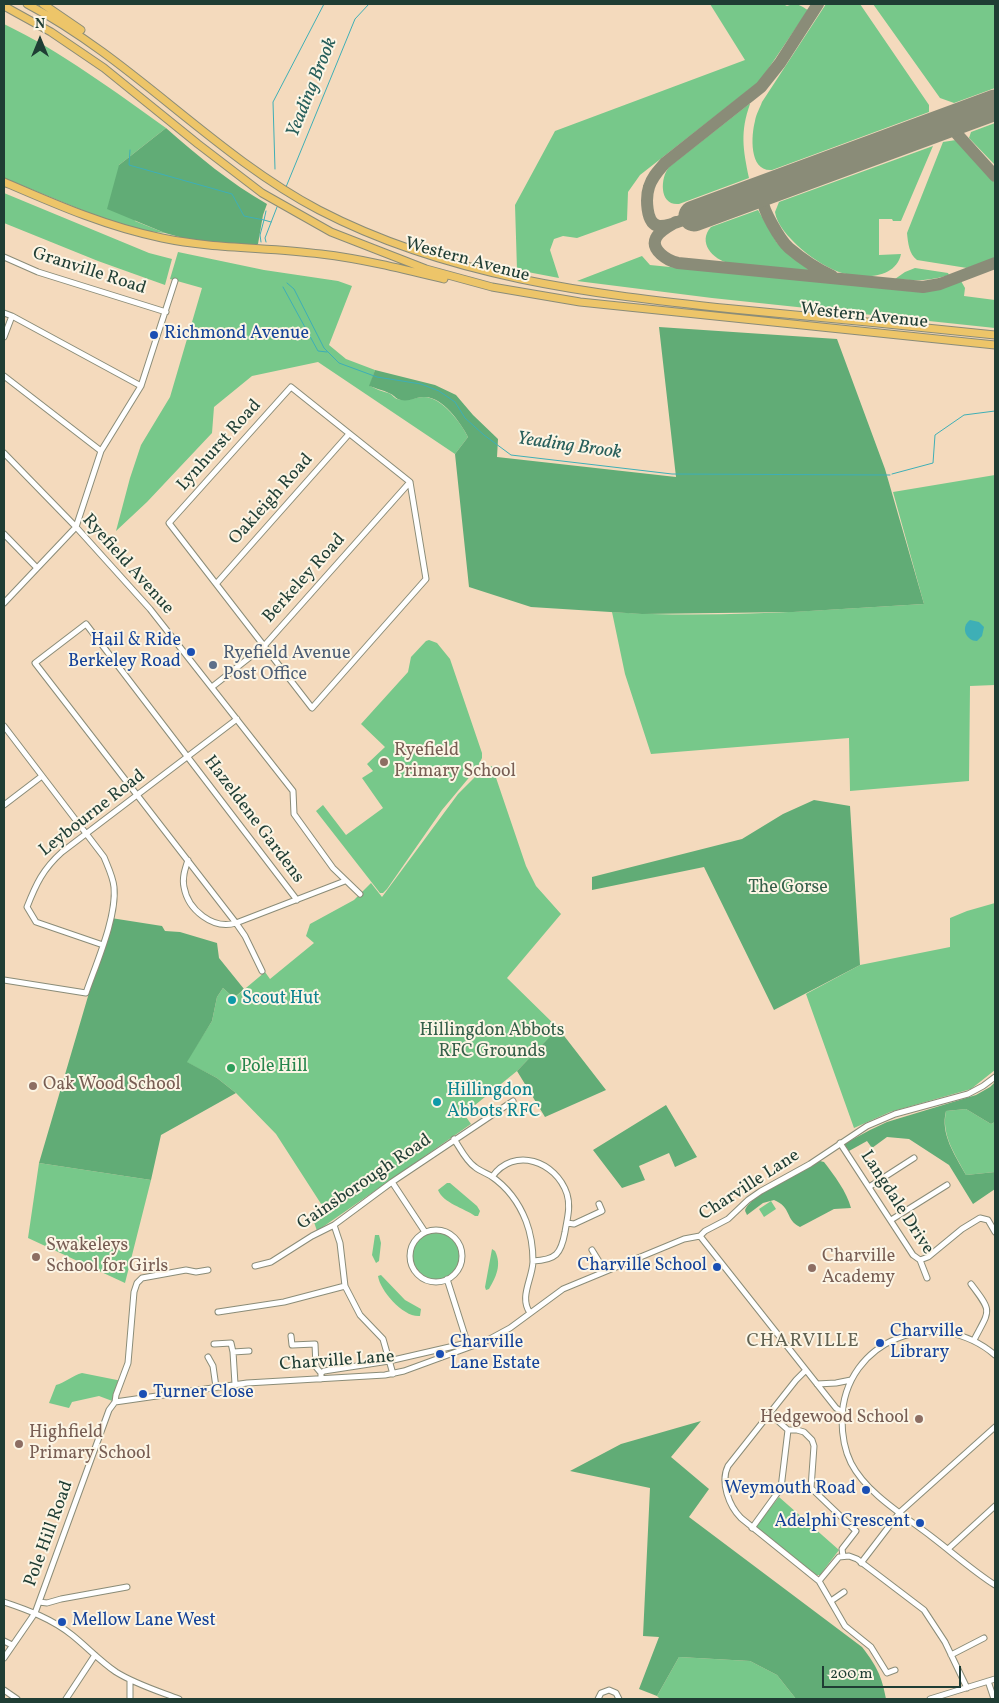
<!DOCTYPE html>
<html>
<head>
<meta charset="utf-8">
<style>
  body { margin:0 }
  #map { position:relative; width:999px; height:1703px; overflow:hidden; background:#f4dabd; font-family:Vollkorn,serif }
  canvas { display:block }
  .frame { position:absolute; inset:0; border:5px solid #1f3d34; pointer-events:none }
  .north { position:absolute; left:15px; top:15px; width:50px; height:50px; -webkit-text-stroke:4px #fcf5e5; paint-order:stroke; rotate:0deg; font-size:14px; font-weight:700; line-height:20px; text-align:center; color:#1f3d34 }
  .north::after { content:''; display:block; margin:auto; width:18px; height:22px; background:#1f3d34; clip-path:polygon(50% 0,100% 100%,50% 72%,0 100%) }
  .scale { position:absolute; left:822px; top:1666px; width:139px; height:22px; box-sizing:border-box; border:2px solid #1f3d34; border-top:0; padding-left:6px; font-size:15px; line-height:18px; white-space:nowrap; color:#1f3d34; -webkit-text-stroke:4px #fcf5e5; paint-order:stroke }
</style>
</head>
<body>
<div id="map">
<canvas width="999" height="1703"></canvas>
<div class="frame"></div>
<div class="north">N</div>
<div class="scale">200 m</div>
</div>
<script>
const c = document.querySelector('canvas').getContext('2d');
c.lineJoin = 'round';
function fill(path, color) {
  c.fillStyle = color;
  c.fill(path, 'evenodd');
}
function trace(path, color, width, dash) {
  c.strokeStyle = color;
  c.lineWidth = width;
  c.lineCap = dash ? 'butt' : 'round';
  c.setLineDash(dash || []);
  c.stroke(path);
}
function label(font, color, halo, rows, align = 'center') {
  c.font = font + ' Vollkorn,serif';
  c.lineWidth = 4;
  c.setLineDash([]);
  c.textBaseline = 'middle';
  c.strokeStyle = halo;
  c.fillStyle = color;
  for (const [text, x, y, turn = 0] of rows) {
    c.save();
    c.translate(x, y);
    c.rotate((+turn || 0) * Math.PI / 180);
    c.textAlign = isNaN(turn) ? turn : align;
    if (halo) c.strokeText(text, 0, 0);
    c.fillText(text, 0, 0);
    c.restore();
  }
}
fill(new Path2D(`
  M710,4H783L787,6C796,2 800,5 808,10L760,81L640,175L628,192L627,220L577,238L563,236L554,239L550,250L559,278L517,270L515,205L555,131L745,60Z
  M826,4H860L929,105V112L772,170C749,172 751,136 755,121C756,114 760,108 762,102Z
  M873,4H995V88L954,103L940,98Z
  M4,24C62,52 114,91 166,128L119,165L135,221L165,233L138,230L99,217L4,178Z
  M749,104H750C740,132 743,149 749,178L679,204C659,206 660,178 669,167Z
  M995,123V165L969,138L971,132Z
  M956,140L995,183V258L967,268L917,260C909,254 908,243 907,233L943,142Z
  M933,146L901,221H893L892,219H879V255L901,254C896,279 862,279 842,273C820,267 778,235 775,212L779,202Z
  M4,193L149,253L172,259L165,285L98,261L4,223Z
  M758,210L777,243L810,271L729,263C713,260 697,242 711,227Z
  M178,252L264,270L338,281L352,286L329,345L346,359L375,370L370,386C376,389 381,391 388,393C392,394 394,398 397,399C407,402 415,397 424,397C442,397 461,423 468,437L455,454L318,362L252,376L214,407L212,433L147,502L116,531L130,478L141,445L170,397L202,288L170,279Z
  M642,256L650,265L919,292L939,289L961,281L965,288L964,296L995,300V328L712,298L577,281Z
  M915,268L948,273L949,275C930,281 914,281 895,279L905,272Z
  M995,475V685L970,686L969,781L850,791L849,738L651,754L625,674L612,612C715,619 820,610 924,604L893,492Z
  M429,640L437,643L450,659L482,753V758L477,768L442,810L387,889L383,893H380L316,811L323,805L346,835L383,808L362,778L373,771L367,764L385,747L361,724L408,672L411,657L426,641Z
  M492,766L526,866L536,886L561,914L507,978L558,1028L517,1071L464,1114L471,1124L317,1231L314,1222L325,1210L276,1134L236,1093L217,1078L186,1062L212,1021L217,997L223,988L234,998L265,972L270,979L314,943L306,936L310,924L354,900L371,883L382,897L458,794L481,771Z
  M995,903V1070L971,1089L890,1112L854,1128L806,994L860,965L950,947V918L967,911Z
  M966,1109L991,1124L995,1122V1172L966,1175C955,1154 941,1135 946,1111Z
  M39,1163L151,1180L125,1283L28,1238Z
  M447,1183H450L477,1206L480,1211L478,1216H475C464,1208 443,1203 438,1190Z
  M771,1201L776,1209L764,1217L759,1209Z
  M412 1256a24 24 0 1 1 48 0a24 24 0 1 1-48 0Z
  M375,1235H379L381,1243L379,1261L376,1263L372,1255Z
  M492,1249L495,1251C502,1265 496,1277 489,1289L486,1290L485,1287Z
  M381,1275L405,1300L421,1309L420,1316C404,1318 380,1291 378,1276Z
  M82,1373L122,1381L115,1402L99,1396L72,1402L69,1408L49,1403L56,1385C65,1383 73,1375 82,1373Z
  M779,1497L839,1550L820,1575H815L757,1530V1525Z
  M679,1657L750,1661L777,1675L796,1699H660L657,1696Z`), '#77c88a');
fill(new Path2D(`
  M166,128C198,156 230,183 267,204L263,215L258,244L236,245L194,241L165,233L107,209L119,165Z
  M659,327L837,339L885,469L924,604L793,612L642,614L531,607L469,587L455,454L468,437C461,423 442,396 424,397C416,397 409,402 401,400C396,399 395,396 391,394C388,392 375,388 369,386L375,370L435,385L456,395L473,415L498,439L497,457L676,477Z
  M814,800L850,806L860,965L774,1010L704,867L592,890V877L742,839L783,814Z
  M111,918L162,926L165,931L180,932L217,943L219,958L244,989L234,998L223,988L217,997L212,1021L187,1062L217,1078L236,1093L161,1135L151,1180L39,1163Z
  M558,1028L606,1090L545,1117L517,1071Z
  M995,1082V1122L991,1124L966,1109L946,1111C940,1134 955,1155 966,1175L995,1172V1189L973,1204L949,1165L909,1139L887,1137L872,1148L867,1141L849,1151L844,1144L870,1130L887,1122L976,1095L990,1087Z
  M666,1105L697,1157L675,1167L669,1153L639,1166L645,1180L622,1188L593,1150Z
  M820,1161L824,1162C834,1175 847,1192 851,1208L834,1209L800,1227C785,1220 792,1207 774,1200L763,1203L747,1215C746,1212 744,1211 746,1208C752,1196 806,1168 820,1161Z
  M701,1421L671,1457L709,1489L689,1517L862,1647C876,1665 882,1676 886,1699H796L777,1675L750,1661L679,1657L657,1696L639,1689L659,1637L643,1636L650,1488L570,1471L621,1444Z`), '#61ac76');
fill(new Path2D(`
  M970,620L979,622L984,627L982,636L977,641C966,641 960,627 970,620Z`), '#3eafb6');
trace(new Path2D(`
  M130,150L129,165L232,194L244,216L264,220L260,235L261,242
  M275,169L273,102L324,4
  M286,187L355,19L369,4
  M266,211L264,220L271,222
  M266,242L265,238L277,207
  M287,283L294,289L324,348L339,363L377,377L421,384L439,391L455,402L465,418L484,435L511,455L672,474L890,475
  M283,287L318,351L327,352
  M892,474L933,463L935,435L964,415L995,411`), '#3eafb6', 1);
trace(new Path2D(`
  M965,116C958,121 956,125 957,134L995,176
  M775,186C771,189 765,192 763,197C760,207 781,241 789,248C802,259 817,269 832,276
  M694,216C683,219 670,227 659,226C645,224 646,196 649,187C652,177 658,171 665,163L761,87L780,63L818,4
  M676,222C669,226 659,231 656,238C650,250 668,261 678,263L923,287L940,284L995,263`), '#8a8c78', 12);
trace(new Path2D(`
  M694,216L995,105`), '#8a8c78', 31);
const minor = new Path2D(`
  M4,257L38,272L166,312
  M4,313L12,316L141,386
  M4,337L12,316
  M4,376L101,451
  M291,387L410,482L426,579L312,708L169,523Z
  M4,453L76,527L150,609L293,791L294,814L333,868L360,894
  M4,534L37,568
  M216,584L349,434
  M4,603L76,527L101,451L141,386L175,281
  M212,687L264,646L410,482
  M4,726L104,857C108,867 113,877 114,887C117,917 96,964 86,993L4,980
  M4,805L42,776
  M188,860C185,869 182,878 184,887C188,910 213,930 236,923L345,881
  M103,945L36,922L27,907C36,884 43,869 62,852L237,719
  M262,971L245,936L236,923L35,663L86,624L297,900
  M454,1139C460,1148 466,1161 475,1167C480,1171 486,1173 491,1176C507,1187 519,1203 526,1221C531,1234 533,1248 533,1262C532,1280 519,1297 530,1313
  M840,1143L913,1255L920,1260L927,1278
  M492,1177C514,1146 556,1161 567,1194C571,1207 567,1219 565,1232C561,1254 556,1260 533,1261
  M392,1182L425,1232
  M869,1187L914,1158
  M891,1220L947,1185
  M567,1223L574,1224L602,1211L599,1204
  M334,1225L340,1243L345,1286L360,1315L383,1339L393,1374
  M410 1256a26 26 0 1 1 52 0a26 26 0 1 1-52 0Z
  M700,1236L836,1408L842,1412
  M592,1250L605,1271
  M920,1260L928,1257L962,1229L980,1218L988,1220L995,1232
  M255,1266L271,1262L312,1236L334,1225L392,1182L513,1101
  M447,1279L468,1345
  M971,1284C993,1313 990,1309 974,1340
  M218,1312L284,1302L345,1286
  M291,1336L292,1345L315,1344L316,1367L321,1373
  M214,1344L231,1343L233,1352L235,1384
  M233,1352L249,1351
  M995,1355C937,1305 844,1339 842,1419C842,1435 844,1449 851,1463C867,1494 905,1516 932,1537C953,1553 973,1571 995,1585
  M208,1357L213,1366L216,1387
  M806,1370L796,1380L728,1466C720,1482 729,1506 741,1518L819,1581L845,1626L871,1647L887,1673L895,1670
  M321,1379V1373L324,1371L389,1361L467,1343
  M817,1384L836,1383L851,1380
  M115,1402L247,1383L385,1375L404,1371L486,1341L510,1328L563,1289L684,1239L700,1236L705,1231L728,1219L748,1200L761,1191L810,1164L867,1126L895,1114L968,1094L983,1086L995,1077
  M770,1414L788,1430H797L804,1432L812,1440L814,1446L811,1488L856,1531L842,1549L843,1556
  M752,1528L781,1488L788,1430
  M948,1549L995,1506
  M861,1563L900,1512L995,1427
  M819,1581L839,1557L849,1556L857,1559L924,1610L945,1642L967,1688
  M831,1601L844,1592
  M4,1602C28,1610 52,1619 72,1635C87,1647 100,1661 116,1672C135,1684 158,1691 179,1699
  M39,1602L47,1603L61,1599L127,1587
  M4,1641L12,1645
  M951,1655L984,1638
  M4,1658L35,1613L109,1410L115,1402L116,1395L128,1363L134,1292L137,1283L142,1278L186,1270L196,1272L208,1270
  M988,1681L994,1699
  M4,1690L17,1699
  M66,1699L95,1655
  M130,1699V1680
  M598,1699L601,1693L609,1690L616,1693L619,1699
  M930,1699L995,1679`);
const highway = new Path2D(`
  M27,4C133,60 213,154 319,210C448,277 590,294 733,309C820,317 908,326 995,335
  M43,4L81,30
  M4,6L51,32L104,68L198,144L262,193L331,232L426,269L492,287L580,302L995,345
  M4,182C55,204 107,227 162,238C214,249 268,247 321,254C363,259 403,269 444,279`);
trace(minor, '#8a8c78', 7);
trace(highway, '#8a8c78', 9);
trace(minor, '#fff', 5);
trace(highway, '#edc569', 7);
for (const [x, y, r, color] of [
  [154,335,5,"#1a4fb4"],
  [191,652,5,"#1a4fb4"],
  [213,665,5,"#5c6f8a"],
  [384,762,5,"#8d6e63"],
  [232,1000,5,"#0f9aa8"],
  [231,1068,5,"#2e9e5b"],
  [33,1086,5,"#8d6e63"],
  [437,1102,5,"#0f9aa8"],
  [36,1257,5,"#8d6e63"],
  [717,1267,5,"#1a4fb4"],
  [812,1268,5,"#8d6e63"],
  [880,1343,5,"#1a4fb4"],
  [440,1354,5,"#1a4fb4"],
  [143,1394,5,"#1a4fb4"],
  [919,1419,5,"#8d6e63"],
  [19,1444,5,"#8d6e63"],
  [866,1490,5,"#1a4fb4"],
  [920,1523,5,"#1a4fb4"],
  [62,1622,5,"#1a4fb4"]
]) {
  const dot = new Path2D();
  dot.arc(x, y, r, 0, 2 * Math.PI);
  c.fillStyle = color;
  c.fill(dot);
  trace(dot, '#fcf5e5', 2);
}
label('18px', '#1f3d34', '#fcf5e5', [
  ["Western Avenue",467,261,15],
  ["Granville Road",89,272,18],
  ["Western Avenue",864,317,6],
  ["Lynhurst Road",220,446,-48],
  ["Oakleigh Road",272,500,-48],
  ["Ryefield Avenue",127,565,48],
  ["Berkeley Road",305,579,-48],
  ["Leybourne Road",93,814,-38],
  ["Hazeldene Gardens",253,820,53],
  ["Gainsborough Road",365,1183,-34],
  ["Charville Lane",750,1186,-33],
  ["Langdale Drive",896,1203,57],
  ["Charville Lane",337,1362,-4],
  ["Pole Hill Road",50,1534,-70]
]);
label('18px', '#164399', '#fcf5e5', [
  ["Richmond Avenue",164,335],
  ["Hail & Ride",181,642,"right"],
  ["Berkeley Road",181,663,"right"],
  ["Charville School",707,1267,"right"],
  ["Charville",890,1333],
  ["Library",890,1354],
  ["Charville",450,1344],
  ["Lane Estate",450,1365],
  ["Turner Close",153,1394],
  ["Weymouth Road",856,1490,"right"],
  ["Adelphi Crescent",910,1523,"right"],
  ["Mellow Lane West",72,1622]
], 'left');
label('18px', '#4e5e75', '#fcf5e5', [
  ["Ryefield Avenue",223,655],
  ["Post Office",223,676]
], 'left');
label('18px', '#785e54', '#fcf5e5', [
  ["Ryefield",394,752],
  ["Primary School",394,773],
  ["Oak Wood School",43,1086],
  ["Swakeleys",46,1247],
  ["School for Girls",46,1268],
  ["Charville",822,1258],
  ["Academy",822,1279],
  ["Hedgewood School",909,1419,"right"],
  ["Highfield",29,1434],
  ["Primary School",29,1455]
], 'left');
label('18px', '#35604a', '#fcf5e5', [
  ["The Gorse",788,889],
  ["Hillingdon Abbots",492,1032],
  ["RFC Grounds",492,1053]
]);
label('18px', '#0d838f', '#fcf5e5', [
  ["Scout Hut",242,1000],
  ["Hillingdon",447,1092],
  ["Abbots RFC",447,1113]
], 'left');
label('18px', '#27864d', '#fcf5e5', [
  ["Pole Hill",241,1068]
], 'left');
label('italic 19px', '#285f5b', '#fcf5e5', [
  ["Yeading Brook",313,88,-68],
  ["Yeading Brook",569,447,8]
]);
c.letterSpacing = '1px';
label('19px', '#616252', '#fcf5e5', [
  ["CHARVILLE",803,1343]
]);
c.letterSpacing = '0px';
</script>
</body>
</html>
